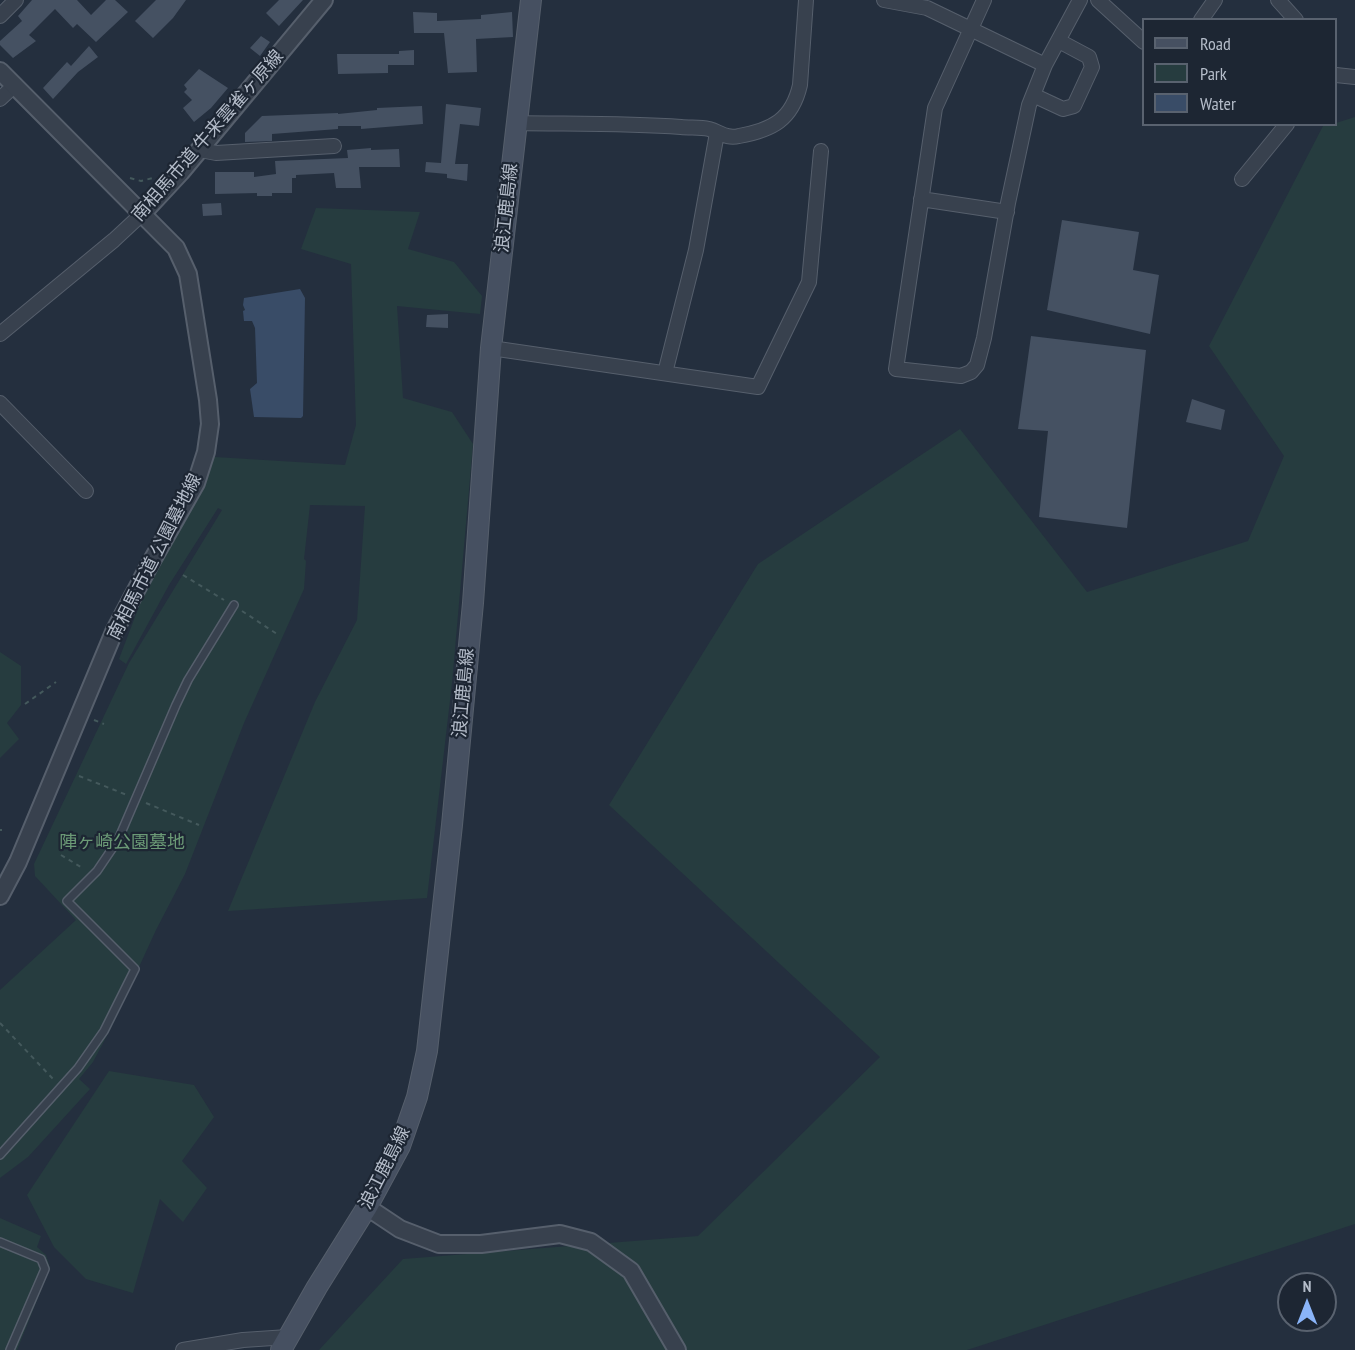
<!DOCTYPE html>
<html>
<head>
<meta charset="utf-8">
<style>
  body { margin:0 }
  #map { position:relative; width:1355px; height:1350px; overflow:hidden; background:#242f3e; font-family:"PT Sans Narrow",sans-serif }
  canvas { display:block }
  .legend { position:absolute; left:1142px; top:18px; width:195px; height:108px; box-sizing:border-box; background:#1d2633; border:2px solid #59626f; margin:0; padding:8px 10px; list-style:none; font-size:18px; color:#b4bcc9 }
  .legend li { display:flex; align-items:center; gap:12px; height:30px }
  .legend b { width:30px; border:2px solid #59626f }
  .north { position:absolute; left:1277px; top:1272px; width:60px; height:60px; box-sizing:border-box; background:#1d2633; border:2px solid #59626f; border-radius:50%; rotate:0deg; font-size:16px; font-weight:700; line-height:24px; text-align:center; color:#b4bcc9 }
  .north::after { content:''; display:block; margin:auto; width:21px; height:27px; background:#8ab4f8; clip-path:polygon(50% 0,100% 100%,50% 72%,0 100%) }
</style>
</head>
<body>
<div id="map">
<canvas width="1355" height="1350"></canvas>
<ul class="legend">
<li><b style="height:8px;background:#465061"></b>Road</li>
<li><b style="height:16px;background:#263c3f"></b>Park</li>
<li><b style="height:16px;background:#394c67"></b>Water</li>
</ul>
<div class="north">N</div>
</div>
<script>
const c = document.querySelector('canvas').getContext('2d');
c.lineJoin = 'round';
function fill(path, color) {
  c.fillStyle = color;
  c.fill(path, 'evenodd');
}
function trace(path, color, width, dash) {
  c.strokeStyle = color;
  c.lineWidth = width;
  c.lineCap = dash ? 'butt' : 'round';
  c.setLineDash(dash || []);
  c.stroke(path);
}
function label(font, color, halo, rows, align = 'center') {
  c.font = font + ' "PT Sans Narrow","Noto Sans JP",sans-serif';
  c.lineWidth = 4.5;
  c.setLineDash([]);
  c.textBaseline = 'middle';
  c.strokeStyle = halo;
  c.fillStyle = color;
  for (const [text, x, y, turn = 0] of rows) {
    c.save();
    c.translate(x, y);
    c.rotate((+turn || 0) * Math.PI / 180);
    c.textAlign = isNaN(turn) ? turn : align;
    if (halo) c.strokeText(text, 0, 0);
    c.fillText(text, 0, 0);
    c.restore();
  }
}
fill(new Path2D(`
  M1355,117V1224L967,1350H319L403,1259L698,1236L880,1057L609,805L758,564L960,429L1087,592L1248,541L1284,456L1209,346L1323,126L1336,124V123Z
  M316,208L420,212L408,249L454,262L482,296L480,314L397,306L403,398L452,412L473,444L452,683L427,898L228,911L315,702L357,620L365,506L310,505L304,559L306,561L304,589L244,723L185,874L156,930L110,1030L93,1062L79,1079L90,1089L28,1157L0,1178V990L76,920L35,876L34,864L129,663L222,510L218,508L169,585L126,664L119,659L195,459L215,457L345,465L356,425L351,264L301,249Z
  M0,652L21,666V705L7,723L19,739L0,758Z
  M109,1071L194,1085L214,1117L182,1161L207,1188L183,1222L160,1199L133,1293L86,1279L54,1247L27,1195Z
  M0,1218L41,1236L37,1247L46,1255L50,1268L17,1350H0Z`), '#263c3f');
fill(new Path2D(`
  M300,289L305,298L303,416L301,418L254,417L250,389L257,383L255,328L252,321H244L243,311L245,310L243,305L244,298Z`), '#394c67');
fill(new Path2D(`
  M32,0H77L91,15L106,0H115L128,12L96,42L77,24L73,28L55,9L29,35L36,41L13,58L0,45V41L22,21L18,16Z
  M156,0H186L173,18L153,38L135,21Z
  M279,0H303L279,26L266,13Z
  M413,12L437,13V21L481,19V15L512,12L513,37L476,39L477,72L448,73L444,33H414Z
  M261,36L270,42L260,56L250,48Z
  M89,46L98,57L78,72L53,99L43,88L67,62L71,66Z
  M414,50V65H388V73L338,74L337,54H399V51Z
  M199,69L228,88L211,108L194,122L183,108L192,100L184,92L187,89L184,85Z
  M446,104L481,108L479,126L460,124L455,164H468L467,181L447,178V174L425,172L426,162L441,163Z
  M422,106L423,124L361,129V126H338V129L272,134V141L245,142V133L262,116L338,113V114L377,110V108Z
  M371,148V150L399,149L400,167H359L361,188H336L334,173L296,175V178H292V193H272V196H257V193L215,194V172H254V177L276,174L275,161L348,158L347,150Z
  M221,203L222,215L203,216L202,204Z
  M1062,220L1139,232L1133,270L1159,275L1150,334L1047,310Z
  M448,314V328L426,327L427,315Z
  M1031,336L1146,350L1127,528L1039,517L1048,431L1018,429Z
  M1192,399L1225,410L1221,430L1186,422Z`), '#455162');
const service = new Path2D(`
  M0,1155L78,1068L104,1031L135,969L67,901L97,871L118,840L176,705L188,680L234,605
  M0,1242L41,1259L45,1269L10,1350`);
const minor = new Path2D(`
  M884,0L927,8L1045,65
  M984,0L935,108L896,369L961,376L971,372L977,365L984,338L1008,203L1029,105L1045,65L1080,0
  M1098,0L1144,42
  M1278,0L1296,20
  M0,16L16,0
  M1201,20L1215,0
  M1336,75L1355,77
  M1033,95L1063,109L1074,106L1092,67L1089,57L1059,41
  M0,99L15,85
  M516,123C571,124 627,123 681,127C690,128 700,127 709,129C720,132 726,139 739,136C772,130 792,120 800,85L806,0
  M200,150L216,153L334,146
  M1242,179L1287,124
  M921,199L1007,212
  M0,334L114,240L143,213
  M491,348L758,387L809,282L821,151
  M665,373L696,250L717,133
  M0,403L86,491
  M183,1350L243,1340L288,1337`);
const tertiary = new Path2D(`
  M0,71L176,248L188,274L208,400L210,424L206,452L196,483L150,564L114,632L18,862L0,896
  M143,213L181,172L324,0
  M367,1207L400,1229L439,1244H481L560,1234L591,1242L631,1271L677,1350`);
const secondary = new Path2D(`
  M281,1350L317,1287L367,1207L400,1146L417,1097L427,1051L452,825L473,603L491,348L531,0`);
trace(service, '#565f6c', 10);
trace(minor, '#565f6c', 16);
trace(tertiary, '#565f6c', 20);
trace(secondary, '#565f6c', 22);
trace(new Path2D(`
  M130,178L141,181L153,178
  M183,575L224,600
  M242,611L277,634
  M25,704L56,682
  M94,720L104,724
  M79,776L127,795
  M146,803L199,825
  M0,830H2
  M61,855L84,869
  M0,1023L54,1080`), '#44595c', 2, [4.5, 4.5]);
trace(service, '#38414e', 7);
trace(minor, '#38414e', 14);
trace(tertiary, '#38414e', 16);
trace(secondary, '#465061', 20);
label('18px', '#b4bcc9', '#1d2633', [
  ["南相馬市道 牛来雲雀ヶ原線",208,136,-49],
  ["浪江鹿島線",507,208,-84],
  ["南相馬市道 公園墓地線",155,557,-63],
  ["浪江鹿島線",464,693,-85],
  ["浪江鹿島線",385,1168,-63]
]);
label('18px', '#6b9a76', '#1d2633', [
  ["陣ヶ崎公園墓地",122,843]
]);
</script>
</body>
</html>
